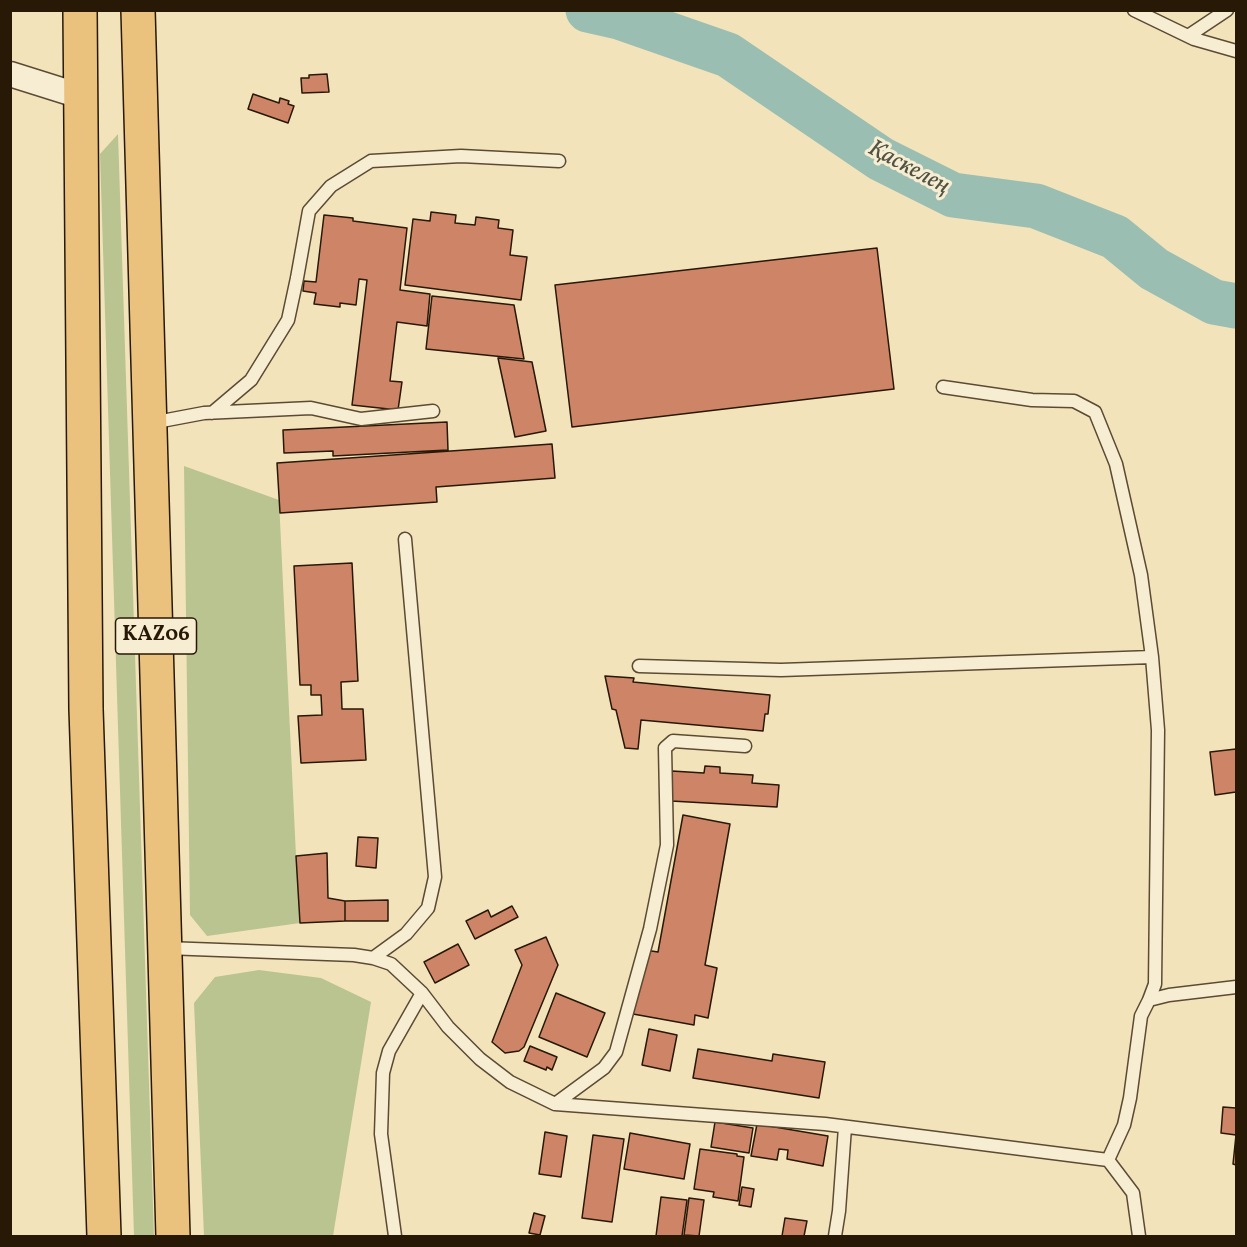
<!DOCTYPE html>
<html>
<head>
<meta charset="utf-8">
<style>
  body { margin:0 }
  #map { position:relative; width:1247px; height:1247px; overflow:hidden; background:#f3e3ba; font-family:Vollkorn,serif }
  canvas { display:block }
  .frame { position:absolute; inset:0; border:12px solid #281806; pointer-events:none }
</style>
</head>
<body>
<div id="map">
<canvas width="1247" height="1247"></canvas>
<div class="frame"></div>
</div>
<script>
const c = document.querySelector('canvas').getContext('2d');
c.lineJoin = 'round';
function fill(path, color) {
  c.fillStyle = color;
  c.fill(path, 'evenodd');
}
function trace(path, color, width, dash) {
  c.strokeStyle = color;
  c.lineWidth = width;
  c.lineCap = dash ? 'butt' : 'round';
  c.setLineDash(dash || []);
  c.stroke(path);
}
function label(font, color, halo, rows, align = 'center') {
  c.font = font + ' Vollkorn,serif';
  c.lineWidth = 6;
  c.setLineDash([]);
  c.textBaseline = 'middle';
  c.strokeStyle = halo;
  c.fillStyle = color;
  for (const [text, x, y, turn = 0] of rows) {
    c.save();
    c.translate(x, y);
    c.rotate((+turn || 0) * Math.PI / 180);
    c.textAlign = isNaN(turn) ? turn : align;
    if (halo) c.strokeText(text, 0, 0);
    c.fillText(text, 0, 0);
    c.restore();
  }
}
fill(new Path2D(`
  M118,134L154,1236H134L100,154Z
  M184,466L279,500L296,856L300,923L207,936L190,915Z
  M259,970L321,978L371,1002L333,1236H204L194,1003L215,977Z`), '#b9c491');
trace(new Path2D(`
  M588,10L619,17L728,55L881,159L953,195L1036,206L1115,237L1154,269L1214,302L1236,306`), '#9bbeb2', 45);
const building = new Path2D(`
  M327,74L329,92L302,93L301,78H309V75Z
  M253,94L279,103L280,98L289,101L288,104L294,106L288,123L248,109Z
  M431,212L456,215L455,223L475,225L476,217L499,220L498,228L513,230L510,255L527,257L521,300L405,285L413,219L430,221Z
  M324,215L353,218V221L407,228L400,290L430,294L427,326L397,322L390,381L402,382L398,410L352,405L367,280L359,279L356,305L340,303V307L314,304L316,293L303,291L304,281L316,282Z
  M877,248L894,389L572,427L555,285Z
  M432,296L514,305L524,359L426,349Z
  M498,358L532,362L546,431L515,437Z
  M447,422L448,450L333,456V451L284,453L283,430Z
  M552,444L555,478L436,487L437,502L280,513L277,463Z
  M352,563L358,681L341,682L342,709H363L366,760L301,763L298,716L322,715L321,695H311V685H300L294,566Z
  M605,676L634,678L633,682L770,695L768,714H765L763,731L641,720L638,749L625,748L616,710L612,709Z
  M1236,749V792L1215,795L1210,752Z
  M705,766L720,767V773L753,775L752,783L779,785L777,807L671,801L672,771L704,773Z
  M683,815L730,824L705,965L717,968L708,1018L695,1015L694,1025L633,1014L645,950L658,952Z
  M358,837L378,838L376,868L356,866Z
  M327,853L328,898L345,901V921L300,923L296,856Z
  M388,900V921H345V901Z
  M512,906L518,917L475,939L466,921L488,910L491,917Z
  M546,937L558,965L524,1047L519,1051L505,1053L492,1042L522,965L515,950Z
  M458,944L469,965L435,983L424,962Z
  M556,993L605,1013L587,1057L539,1037Z
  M649,1029L677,1035L670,1071L642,1065Z
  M530,1046L557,1057L552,1070L547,1067L546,1070L524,1061Z
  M698,1049L772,1061L773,1054L825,1062L819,1098L693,1078Z
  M1223,1107L1236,1108V1165L1233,1164L1236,1135L1221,1133Z
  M715,1122L753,1128L749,1153L711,1147Z
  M757,1124L828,1136L823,1166L787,1159L788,1150L779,1149L777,1160L751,1156Z
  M545,1132L567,1136L561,1177L539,1174Z
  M630,1133L690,1144L684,1179L624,1169Z
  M593,1135L624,1139L612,1222L582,1218Z
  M700,1149L737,1154V1156L744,1157L738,1201L713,1197L714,1192L694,1189Z
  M742,1187L754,1189L751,1207L739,1205Z
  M661,1197L687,1200L682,1236H656Z
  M689,1198L704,1200L699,1236L684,1235Z
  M534,1213L545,1216L540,1235L529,1233Z
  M785,1218L807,1221L804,1236H782Z`);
fill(building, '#ce8467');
trace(building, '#281806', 1.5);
const service = new Path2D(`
  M1134,10L1194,39L1236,51
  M1188,36L1227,10
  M943,387L1032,400L1074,401L1095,412L1116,464L1141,575L1152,657L1158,730L1155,984L1149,1000
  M212,413L251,380L288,320L297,278L309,211L331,186L371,161L461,156L559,161
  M151,423L204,413L311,408L361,419L433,411
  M639,666L781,670L1152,657
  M166,948L354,955L373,958L391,964L422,993L448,1027L480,1059L510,1082L555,1104L825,1124L1108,1160
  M373,958L406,934L428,908L435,877L405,539
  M555,1104L604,1068L616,1052L650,929L667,845L665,748L673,741L745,746
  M395,1236L381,1134L383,1073L389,1051L422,993
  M835,1236L839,1211L845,1127
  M1139,1236L1133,1193L1108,1160L1124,1125L1130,1098L1141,1016L1149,1000L1169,995L1236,987`);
const minor = new Path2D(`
  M10,74L80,96`);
const trunk = new Path2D(`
  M80,10L86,709L104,1236
  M138,10L173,1236`);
trace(service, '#5b4b33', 15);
trace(minor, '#5b4b33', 27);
trace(trunk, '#281806', 36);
trace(service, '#f7edd2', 12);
trace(minor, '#f7edd2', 24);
trace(trunk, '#eac27d', 33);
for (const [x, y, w] of [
  [156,636,81]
]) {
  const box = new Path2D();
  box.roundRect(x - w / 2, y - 18, w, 36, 4.5);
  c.fillStyle = '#f7edd2';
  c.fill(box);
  trace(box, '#281806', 1.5);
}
label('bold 21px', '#281806', null, [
  ["KАZ06",156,636]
]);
label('italic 24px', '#505242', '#f7edd2', [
  ["Қаскелең",908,169,28]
]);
</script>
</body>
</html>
